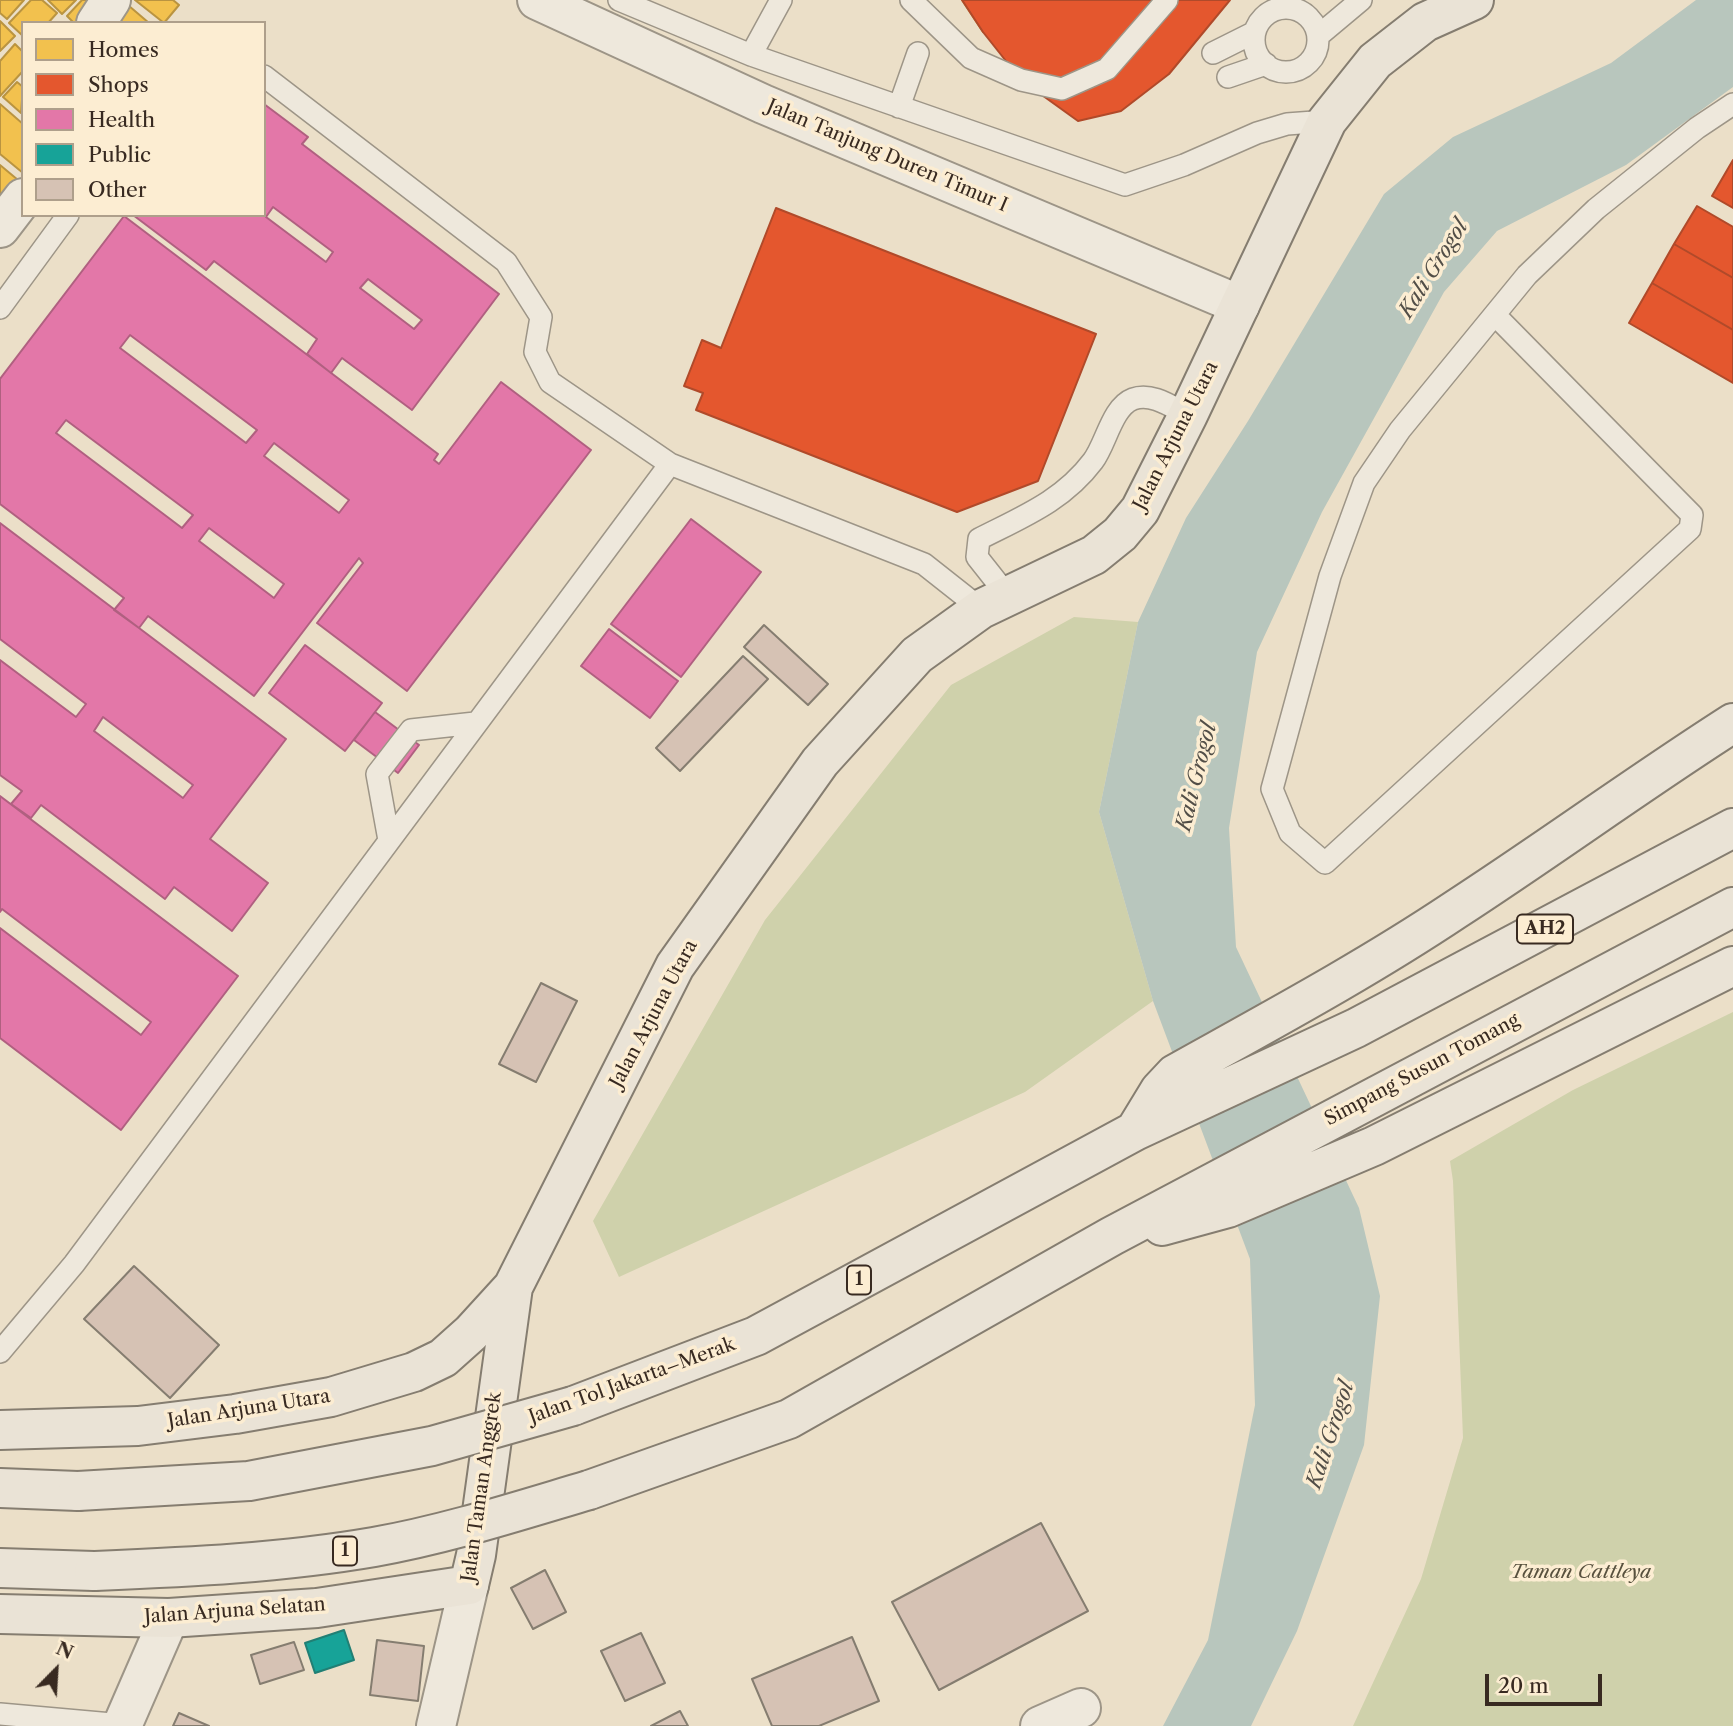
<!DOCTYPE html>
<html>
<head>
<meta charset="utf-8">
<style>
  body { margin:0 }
  #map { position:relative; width:1733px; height:1726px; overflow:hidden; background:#ebdfc8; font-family:"Libre Caslon Text",serif }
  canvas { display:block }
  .legend { position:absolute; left:21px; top:21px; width:245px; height:196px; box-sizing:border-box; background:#fcedd2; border:2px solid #ae9f8b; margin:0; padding:9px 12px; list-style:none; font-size:21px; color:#382a21 }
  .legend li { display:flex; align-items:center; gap:14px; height:35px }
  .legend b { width:35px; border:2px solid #ae9f8b }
  .north { position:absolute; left:21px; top:1635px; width:70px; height:70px; -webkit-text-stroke:5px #fcedd2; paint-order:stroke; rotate:24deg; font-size:19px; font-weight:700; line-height:28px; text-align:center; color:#382a21 }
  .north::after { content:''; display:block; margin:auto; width:24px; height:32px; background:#382a21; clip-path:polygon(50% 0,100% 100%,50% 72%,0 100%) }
  .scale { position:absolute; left:1485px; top:1674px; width:117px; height:32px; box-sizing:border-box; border:4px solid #382a21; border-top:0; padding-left:9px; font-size:21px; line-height:24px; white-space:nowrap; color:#382a21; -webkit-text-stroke:5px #fcedd2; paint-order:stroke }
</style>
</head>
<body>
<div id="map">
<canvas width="1733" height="1726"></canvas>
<ul class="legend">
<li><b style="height:19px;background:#f2c14e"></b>Homes</li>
<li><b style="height:19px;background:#e4572e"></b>Shops</li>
<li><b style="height:19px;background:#e377a8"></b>Health</li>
<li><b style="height:19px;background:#17a398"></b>Public</li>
<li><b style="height:19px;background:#d6c2b4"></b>Other</li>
</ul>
<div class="north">N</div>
<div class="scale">20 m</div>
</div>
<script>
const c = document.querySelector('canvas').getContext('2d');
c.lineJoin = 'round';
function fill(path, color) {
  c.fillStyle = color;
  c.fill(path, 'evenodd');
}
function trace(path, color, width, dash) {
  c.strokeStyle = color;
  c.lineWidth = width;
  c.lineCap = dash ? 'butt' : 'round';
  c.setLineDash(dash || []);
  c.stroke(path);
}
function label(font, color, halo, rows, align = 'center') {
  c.font = font + ' "Libre Caslon Text",serif';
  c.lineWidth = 7;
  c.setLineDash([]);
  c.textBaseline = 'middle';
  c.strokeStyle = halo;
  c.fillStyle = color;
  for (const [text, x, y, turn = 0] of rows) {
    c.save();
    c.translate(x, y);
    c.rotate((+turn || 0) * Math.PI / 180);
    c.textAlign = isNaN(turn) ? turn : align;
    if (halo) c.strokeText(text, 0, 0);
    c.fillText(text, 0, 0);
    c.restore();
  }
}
fill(new Path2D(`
  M1074,617L1138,622L1099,812L1153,1001L1025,1092L619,1277L593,1221L765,920L951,685Z
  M1733,1012V1726H1353L1421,1579L1463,1438L1453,1181L1450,1161L1573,1090Z`), '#cfd1ab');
fill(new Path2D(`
  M1696,0H1733V87L1626,165L1497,231L1444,292L1322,512L1257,652L1229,828L1236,947L1359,1208L1380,1296L1364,1445L1297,1631L1251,1726H1163L1208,1640L1255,1405L1250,1259L1153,1001L1099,812L1138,622L1186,518L1248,421L1384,194L1453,137L1611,63Z`), '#b8c6bd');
const homes = new Path2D(`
  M0,0H24L7,19L0,13Z
  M31,0H42L57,13L48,23H23V36L9,23Z
  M48,0H76L62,14Z
  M82,0H95L89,23H74L67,16Z
  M122,0L149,23H103Z
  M135,0H173L179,5L164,23Z
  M962,0H1034L983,32Z
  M0,21L15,36L0,51Z
  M15,44L23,52V71L0,96V61Z
  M17,82L23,87L21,113L3,97Z
  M0,104L23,124V173L0,154Z
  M0,165L18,180L0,201Z`);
fill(homes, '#f2c14e');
trace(homes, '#ba9440', 2);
const shops = new Path2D(`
  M962,0H1230L1169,74L1121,111L1078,121L1021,80L983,32Z
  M1733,160V208L1712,196Z
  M1697,206L1733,227V278L1674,244Z
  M776,208L1096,334L1038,481L957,512L696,410L703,393L684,386L702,340L721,348Z
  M1674,244L1733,278V330L1652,283Z
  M1652,283L1733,330V383L1629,323Z`);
fill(shops, '#e4572e');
trace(shops, '#b04a2a', 2);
const health = new Path2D(`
  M264,104L308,137L302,144L499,294L412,410L342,358L331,373L307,354L317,339L214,261L206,270L133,215H264ZM273,207L333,252L326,262L266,217ZM368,279L422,320L414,329L360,288Z
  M124,216L438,454L434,460L439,464L501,382L591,450L407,691L317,623L363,563L359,558L254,696L148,616L139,628L114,610L124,598L0,504V379ZM130,335L257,430L246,443L120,348ZM66,420L193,515L182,528L56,433ZM274,443L349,500L339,513L264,456ZM209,528L284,584L274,598L199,541Z
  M691,519L761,572L681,677L611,624Z
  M0,523L286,739L210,839L268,883L232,931L174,887L165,899L41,805L31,818L11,804L22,791L0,775V660L76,717L86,704L0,639ZM103,717L193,785L183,798L94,731Z
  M609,629L678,681L650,718L581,666Z
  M305,645L382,703L345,751L269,693Z
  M375,712L419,745L398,773L354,740Z
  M0,796L238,976L121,1130L0,1038V928L141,1035L151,1022L2,909L0,912Z`);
fill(health, '#e377a8');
trace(health, '#b06080', 2);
const public = new Path2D(`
  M344,1630L354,1660L315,1673L305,1643Z`);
fill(public, '#17a398');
trace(public, '#217f74', 2);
const building = new Path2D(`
  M764,625L828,684L808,705L744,647Z
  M743,656L768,679L680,771L656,748Z
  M541,983L577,1001L536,1082L499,1064Z
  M134,1266L219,1345L170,1398L84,1319Z
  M1041,1523L1088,1611L939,1690L892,1602Z
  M545,1570L566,1612L533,1629L511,1588Z
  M641,1633L665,1683L625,1701L601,1651Z
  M852,1637L879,1701L819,1726H772L752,1679Z
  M377,1640L424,1646L418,1701L370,1695Z
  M294,1642L304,1670L260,1684L251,1655Z
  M680,1711L688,1726H651Z
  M179,1713L209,1726H173Z`);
fill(building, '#d6c2b4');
trace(building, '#857d70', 2);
const lane = new Path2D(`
  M619,0L751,55L1125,185L1184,165L1257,133L1287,124L1327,121
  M911,0L971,58L1021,80L1062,89L1107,69L1167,0
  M1254 40a32 32 0 1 1 64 0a32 32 0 1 1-64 0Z
  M1318,36L1361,0
  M1213,53L1255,32
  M751,55L781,0
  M264,76L506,262L541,317L535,352L550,382L670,464L924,564L981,609
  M1228,77L1266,64
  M899,107L918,53
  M0,308L68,215
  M1495,315L1692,515L1690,529L1325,863L1290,833L1272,789L1330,576L1364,483L1400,430L1527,275L1596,209L1697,128L1733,104
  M1007,595L977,557L979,539C1022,517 1063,501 1093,461C1106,444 1112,407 1133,399C1152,392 1172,407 1188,415
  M389,840L377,774L411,730L475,723
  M0,1352L74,1264L670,464
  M0,1714L123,1725`);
const street = new Path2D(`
  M537,0L763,104L1240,305
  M96,23L111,0
  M0,228L23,198
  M122,1726L169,1618
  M436,1726L469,1585
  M1040,1726L1081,1708`);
const primary = new Path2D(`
  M0,1430L138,1426L235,1414L331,1397L414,1372L443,1358L471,1333L513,1287L675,966L820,762L917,655L981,609L1094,555L1120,534L1140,510L1188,415L1327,121L1375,61L1425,22L1474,0
  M0,1614L169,1618L317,1608L469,1585L476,1555L513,1287`);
const highway = new Path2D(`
  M1135,1131L1160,1090L1175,1074C1270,1021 1365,970 1455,910C1549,849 1639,783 1733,723
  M1162,1226L1228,1208L1374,1146L1733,966
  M573,1406L756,1336L1135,1131L1356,1028L1733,828
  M0,1488L78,1491
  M589,1490L789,1419L1112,1236L1733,907
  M0,1568L94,1571`);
trace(lane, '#9d9587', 24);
trace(street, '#9d9587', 42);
trace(primary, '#857d70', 42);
trace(highway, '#857d70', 42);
trace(lane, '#eee8dc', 21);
trace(street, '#eee8dc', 38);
trace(primary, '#eae3d6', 38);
trace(highway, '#eae3d6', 38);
const highwayBridge = new Path2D(`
  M78,1491L249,1481L432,1446L573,1406
  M94,1571C187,1567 281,1563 374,1547C447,1534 518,1511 589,1490`);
trace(highwayBridge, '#857d70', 42, []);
trace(highwayBridge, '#eae3d6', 38);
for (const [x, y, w] of [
  [1545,929,56],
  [859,1280,24],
  [345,1551,24]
]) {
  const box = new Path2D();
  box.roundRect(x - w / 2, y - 14.5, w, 29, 5);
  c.fillStyle = '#fcedd2';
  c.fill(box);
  trace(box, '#382a21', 2);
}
label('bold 18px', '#382a21', null, [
  ["AH2",1545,929],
  ["1",859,1280],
  ["1",345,1551]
]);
label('19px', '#382a21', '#fcedd2', [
  ["Jalan Tanjung Duren Timur I",887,156,23],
  ["Jalan Arjuna Utara",1176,436,-63],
  ["Jalan Arjuna Utara",654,1014,-62],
  ["Simpang Susun Tomang",1422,1070,-28],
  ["Jalan Tol Jakarta–Merak",632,1381,-20],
  ["Jalan Arjuna Utara",249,1409,-9],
  ["Jalan Taman Anggrek",482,1487,-82],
  ["Jalan Arjuna Selatan",235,1611,-4]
]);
label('italic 19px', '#58513e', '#fcedd2', [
  ["Taman Cattleya",1581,1573]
]);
label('italic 21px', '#524e47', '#fcedd2', [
  ["Kali Grogol",1434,269,-58],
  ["Kali Grogol",1197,777,-76],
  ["Kali Grogol",1331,1435,-72]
]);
</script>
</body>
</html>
